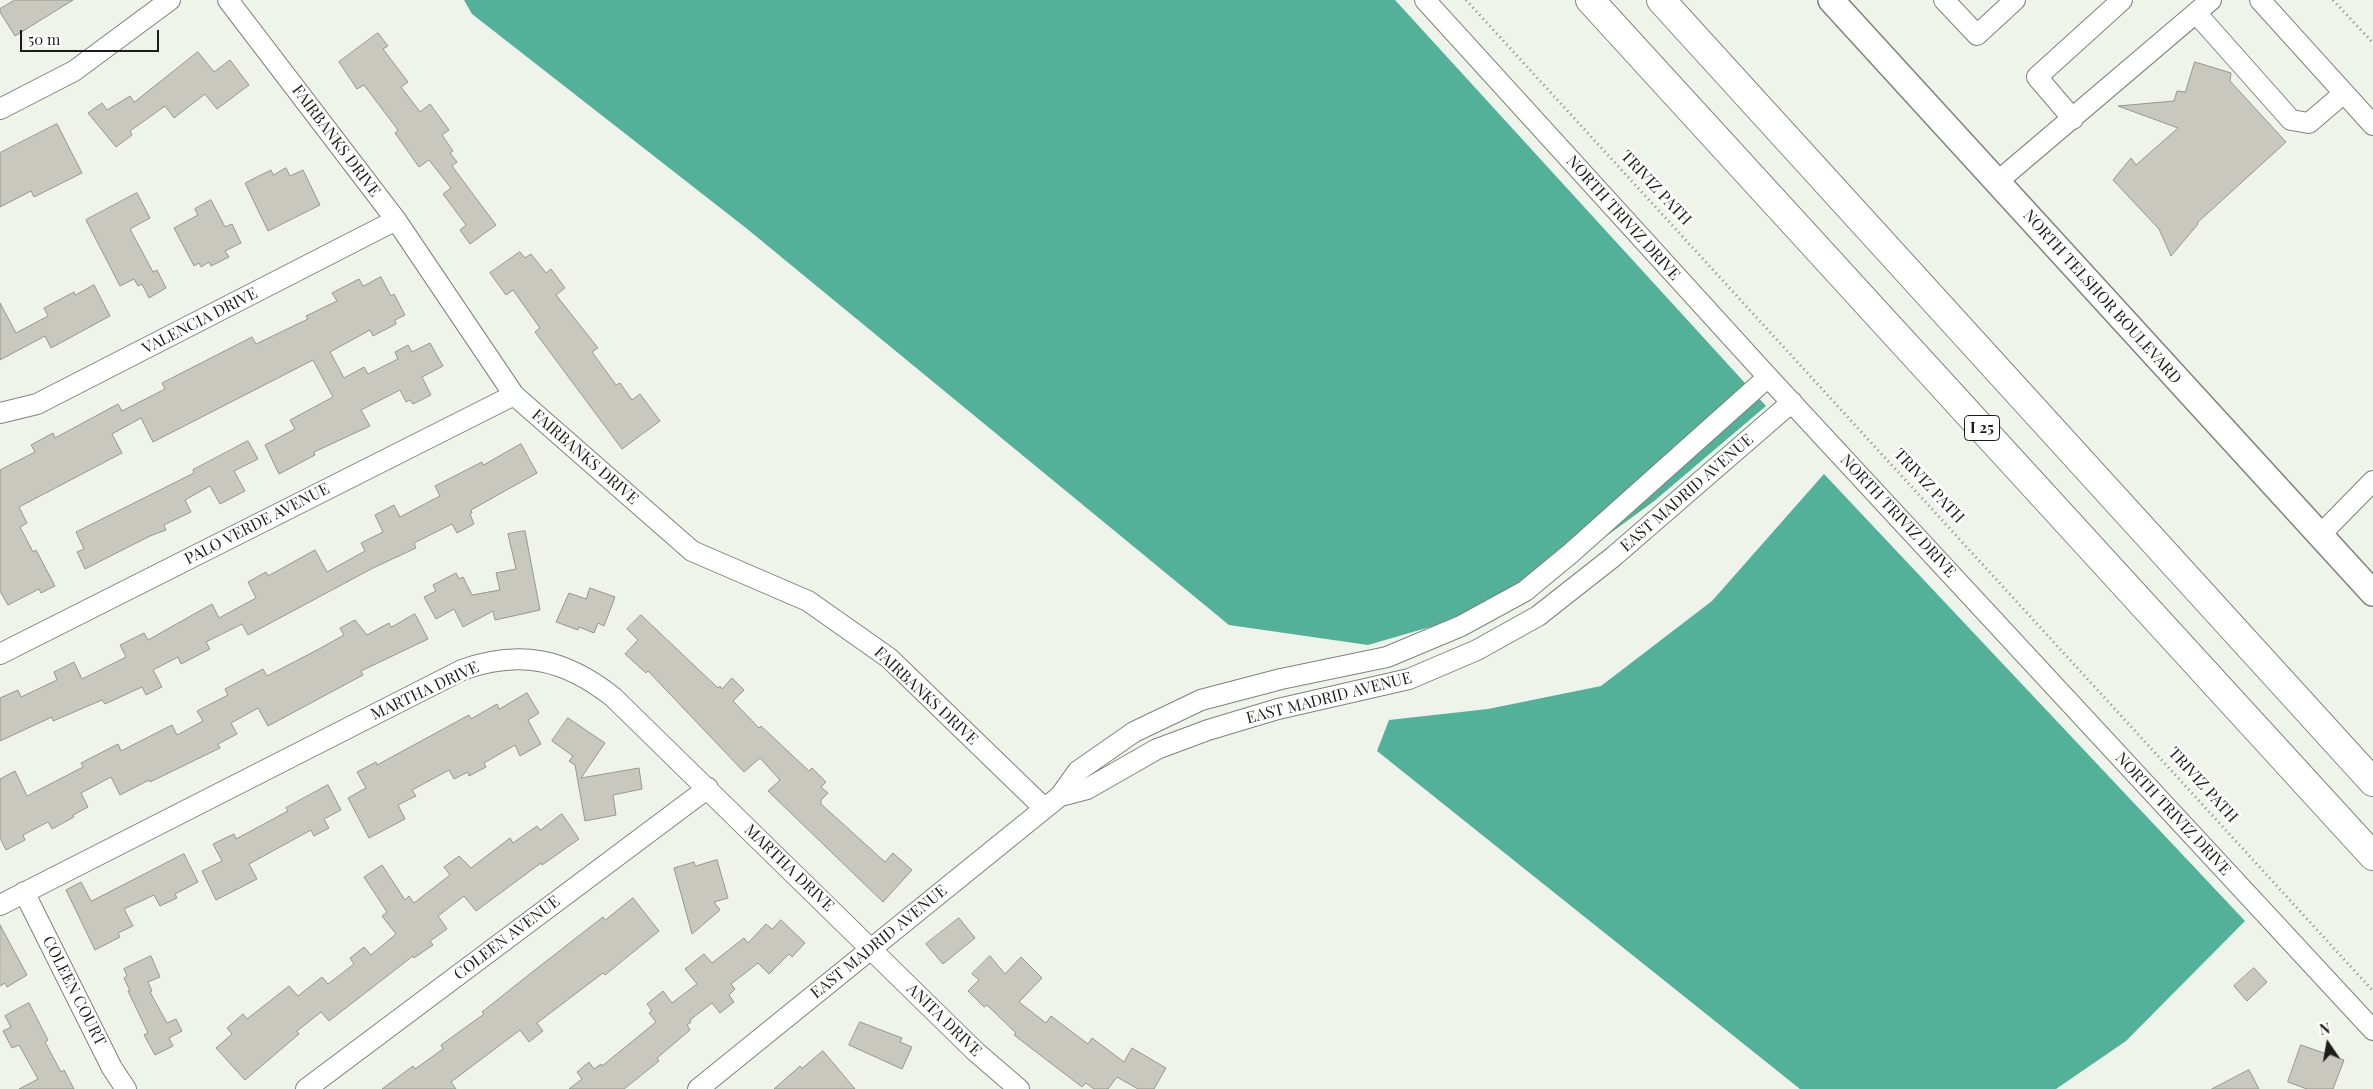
<!DOCTYPE html>
<html>
<head>
<meta charset="utf-8">
<style>
  body { margin:0 }
  #map { position:relative; width:2373px; height:1089px; overflow:hidden; background:#eff4eb; font-family:"Playfair Display",serif }
  canvas { display:block }
  .north { position:absolute; left:2303px; top:1019px; width:50px; height:50px; -webkit-text-stroke:4px #fff; paint-order:stroke; rotate:348deg; font-size:14px; font-weight:700; line-height:20px; text-align:center; color:#1c1d1a }
  .north::after { content:''; display:block; margin:auto; width:18px; height:22px; background:#1c1d1a; clip-path:polygon(50% 0,100% 100%,50% 72%,0 100%) }
  .scale { position:absolute; left:20px; top:30px; width:139px; height:22px; box-sizing:border-box; border:2px solid #1c1d1a; border-top:0; padding-left:6px; font-size:15px; line-height:18px; white-space:nowrap; color:#1c1d1a; -webkit-text-stroke:4px #fff; paint-order:stroke }
</style>
</head>
<body>
<div id="map">
<canvas width="2373" height="1089"></canvas>
<div class="north">N</div>
<div class="scale">50 m</div>
</div>
<script>
const c = document.querySelector('canvas').getContext('2d');
c.lineJoin = 'round';
function fill(path, color) {
  c.fillStyle = color;
  c.fill(path, 'evenodd');
}
function trace(path, color, width, dash) {
  c.strokeStyle = color;
  c.lineWidth = width;
  c.lineCap = dash ? 'butt' : 'round';
  c.setLineDash(dash || []);
  c.stroke(path);
}
function label(font, color, halo, rows, align = 'center') {
  c.font = font + ' "Playfair Display",serif';
  c.lineWidth = 5;
  c.setLineDash([]);
  c.textBaseline = 'middle';
  c.strokeStyle = halo;
  c.fillStyle = color;
  for (const [text, x, y, turn = 0] of rows) {
    c.save();
    c.translate(x, y);
    c.rotate((+turn || 0) * Math.PI / 180);
    c.textAlign = isNaN(turn) ? turn : align;
    if (halo) c.strokeText(text, 0, 0);
    c.fillText(text, 0, 0);
    c.restore();
  }
}
fill(new Path2D(`
  M464,0H1395L1766,406L1653,502L1516,602L1368,645L1229,625L746,228L472,14Z
  M1824,474L2245,921L2126,1041L2056,1089H1800L1377,751L1389,720L1488,709L1601,686L1712,601Z`), '#52b198');
const building = new Path2D(`
  M15,0H73L15,36L0,12V9Z
  M378,33L388,46L383,49L408,82L401,87L420,112L430,104L449,130L442,135L453,151L450,153L457,162L452,166L496,225L470,244L460,230L466,225L443,194L451,188L429,160L419,167L395,133L398,130L364,85L357,89L339,62Z
  M198,52L214,72L230,60L249,85L217,109L205,94L174,118L165,106L130,131L132,135L116,147L88,113L102,103L107,110L130,96L134,102Z
  M2195,62L2231,73L2230,81L2286,142L2197,223L2198,224L2171,256L2159,229L2113,180L2131,158L2136,165L2178,128L2118,106L2174,101L2177,91L2185,92Z
  M57,124L82,173L34,197L31,191L0,207V153Z
  M286,168L290,176L303,170L320,205L268,231L245,183L271,170L273,175Z
  M137,193L150,218L130,229L153,272L157,270L166,288L149,298L142,284L138,286L134,279L120,286L86,220Z
  M211,200L225,227L232,224L241,243L225,251L229,257L211,266L209,262L201,267L199,263L194,266L174,228L198,215L195,209Z
  M520,252L525,258L531,254L546,273L551,269L565,288L556,295L598,348L592,352L616,385L620,383L632,400L640,394L660,421L622,449L535,332L540,328L513,290L506,295L490,273Z
  M381,277L391,296L394,294L405,315L395,320L396,324L373,336L370,330L330,352L344,378L364,367L368,374L398,359L395,352L408,345L412,352L430,343L443,366L422,377L431,395L413,404L410,400L406,402L400,390L361,410L370,426L314,452L315,455L279,474L265,445L295,429L290,420L333,397L313,360L153,442L141,418L112,434L122,453L19,507L27,523L20,527L33,552L36,550L55,586L41,593L39,589L8,605L0,591V470L35,452L31,445L53,433L55,438L118,404L122,411L165,389L162,383L252,337L256,344L308,319L306,316L337,301L332,293L359,279L363,286Z
  M94,285L110,316L51,348L45,336L0,360V303L16,333L48,316L44,308L74,292L75,295Z
  M248,441L258,459L234,471L245,491L220,504L210,486L185,500L191,512L164,525L166,530L150,536L85,569L77,552L84,549L76,532L194,473L193,470Z
  M521,444L537,473L471,510L472,513L470,514L474,524L457,533L452,524L414,543L416,548L373,568L248,635L242,624L206,642L210,649L181,664L178,657L153,670L162,687L146,695L142,687L105,704L102,700L53,721L52,717L0,741V698L18,690L21,697L57,680L54,672L74,662L82,679L126,657L120,645L144,633L148,640L212,604L219,618L256,598L248,582L266,572L268,576L315,550L327,572L365,551L361,543L383,532L375,515L394,505L400,517L440,496L435,486L482,462L483,465Z
  M525,531L540,610L495,620L493,611L463,627L454,609L436,619L424,597L436,591L433,585L456,573L459,579L463,577L472,595L500,590L496,573L516,569L508,534Z
  M590,588L615,597L604,626L598,623L594,633L579,627L578,630L556,622L569,593L586,599Z
  M415,614L428,639L361,671L363,675L268,726L258,708L231,723L237,734L218,744L220,748L150,782L149,780L120,795L111,777L81,793L88,807L73,815L74,817L52,829L48,822L23,835L25,840L6,850L0,838V779L15,771L27,796L83,767L81,763L118,744L121,751L172,725L177,735L203,721L197,711L228,695L225,689L263,669L267,676L319,649L344,635L340,628L355,620L367,635L389,623L391,627Z
  M641,615L718,688L720,686L722,689L732,678L744,690L733,701L759,728L761,726L809,771L812,768L826,782L821,787L828,793L821,800V804L885,862L893,853L912,870L883,902L768,791L780,780L760,758L744,772L648,671L646,673L625,654L638,640L627,629Z
  M527,693L539,713L528,720L541,744L520,756L515,745L484,763L486,767L469,776L468,772L454,779L449,770L412,790L416,796L398,805L405,819L369,838L348,798L366,788L357,772L376,762L377,765L469,715L471,719L497,704L499,709Z
  M568,718L605,743L581,778L639,768L642,789L613,795L616,815L585,821L575,765L569,761L573,756L552,741Z
  M328,785L341,810L324,819L329,828L314,836L311,830L249,864L257,879L216,900L202,871L222,861L213,844L234,834L236,839L288,811L286,808Z
  M562,814L579,839L542,865L541,863L476,911L464,896L438,916L447,929L430,941L433,945L414,958L413,956L329,1021L321,1012L297,1031L299,1034L245,1080L216,1048L232,1034L227,1028L243,1014L247,1019L289,986L298,996L322,977L328,984L354,964L350,958L364,947L371,955L396,934L382,916L387,912L364,877L382,865L405,900L409,896L414,903L450,875L444,867L459,856L471,868L510,838L513,843L537,826L540,830Z
  M184,854L198,882L175,894L177,898L160,906L154,895L124,909L133,926L118,933L120,937L95,950L66,890L81,882L91,901Z
  M717,860L728,898L714,902L720,910L692,934L674,868L694,862L695,866Z
  M633,898L659,931L605,975L603,973L537,1023L543,1031L529,1042L520,1030L451,1082L456,1089H382L413,1066L415,1069L443,1049L441,1045L484,1014L482,1012L531,973L603,917L605,920Z
  M959,918L975,938L943,964L926,944Z
  M781,920L805,943L792,957L789,954L769,974L758,963L731,984L735,989L729,995L734,1002L720,1013L712,1003L690,1020L691,1022L687,1025L690,1030L657,1058L659,1061L624,1089H569L582,1079L577,1072L589,1062L594,1069L601,1064L602,1066L656,1022L649,1013L652,1011L647,1004L663,991L672,1003L697,984L685,969L704,954L712,963L744,938L748,943L766,924L772,929Z
  M0,925L27,975L7,987L5,983L0,986Z
  M151,956L160,977L148,982L152,991L150,992L167,1023L176,1019L182,1031L169,1038L173,1046L155,1055L144,1035L148,1033L128,991H130L124,978L127,976L124,969Z
  M990,956L1005,974L1021,957L1042,978L1019,1002L1046,1023L1051,1016L1088,1044L1092,1038L1124,1062L1132,1048L1166,1068L1154,1089H1138L1117,1077L1108,1089H1094L1086,1083L1082,1087L1014,1035L1016,1033L987,1005L984,1007L968,991L979,980L972,974Z
  M2254,968L2267,982L2247,1001L2234,986Z
  M29,1003L48,1040L45,1042L61,1072L64,1070L74,1089H19L38,1079L19,1045L12,1048L3,1031L11,1027L5,1016Z
  M860,1022L902,1038L900,1042L912,1047L902,1069L849,1045Z
  M2301,1045L2344,1060L2333,1089H2307L2288,1082Z
  M823,1051L855,1089H774L800,1066L802,1068Z
  M2249,1070L2259,1089H2212Z`);
fill(building, '#c8c8be');
trace(building, '#96968d', 1);
const minor = new Path2D(`
  M228,0L396,220L514,395L692,551L808,601L889,658L1044,808
  M1425,0L1768,377L2373,1030
  M1944,0L1977,35L2015,0
  M2260,0L2373,125
  M2196,13L2291,120L2309,123L2344,93
  M0,109L74,71L170,0
  M2073,119L2037,77L2122,0
  M1997,182L2211,0
  M0,413L37,404L396,220
  M2320,535L2373,481
  M0,654L514,395
  M1060,796L1087,789L1157,749L1208,730L1278,709L1409,679L1477,650L1538,616L1613,557L1792,402
  M24,892L112,1068L126,1089
  M0,905L462,670C520,649 565,659 613,697L976,1052L1019,1089
  M306,1089L708,788
  M698,1089L1060,796L1078,771L1134,732L1201,700L1281,679L1387,657L1461,626L1525,591L1571,553L1768,377`);
const major = new Path2D(`
  M1831,0L2373,593`);
const highway = new Path2D(`
  M1590,0L2373,856
  M1661,0L2373,782`);
trace(minor, '#7e837b', 22);
trace(major, '#7e837b', 28);
trace(highway, '#7e837b', 30);
trace(new Path2D(`
  M1466,0L2373,991
  M2333,0L2373,43`), '#838681', 3, [1, 4]);
trace(minor, '#fff', 20);
trace(major, '#fff', 25);
trace(highway, '#fff', 28);
for (const [x, y, w] of [
  [1982,428,35]
]) {
  const box = new Path2D();
  box.roundRect(x - w / 2, y - 12.5, w, 25, 4);
  c.fillStyle = '#fff';
  c.fill(box);
  trace(box, '#1c1d1a', 1);
}
label('bold 15px', '#1c1d1a', null, [
  ["I 25",1982,428]
]);
label('16px', '#1c1d1a', '#fff', [
  ["FAIRBANKS DRIVE",336,141,53],
  ["TRIVIZ PATH",1656,188,47],
  ["NORTH TRIVIZ DRIVE",1623,218,48],
  ["NORTH TELSHOR BOULEVARD",2102,297,48],
  ["VALENCIA DRIVE",200,321,-27],
  ["FAIRBANKS DRIVE",585,457,41],
  ["TRIVIZ PATH",1929,486,47],
  ["EAST MADRID AVENUE",1687,493,-41],
  ["NORTH TRIVIZ DRIVE",1898,516,47],
  ["PALO VERDE AVENUE",257,524,-27],
  ["MARTHA DRIVE",425,691,-25],
  ["FAIRBANKS DRIVE",926,696,43],
  ["EAST MADRID AVENUE",1329,698,-14],
  ["TRIVIZ PATH",2203,785,48],
  ["NORTH TRIVIZ DRIVE",2173,814,47],
  ["MARTHA DRIVE",789,868,44],
  ["COLEEN AVENUE",507,938,-37],
  ["EAST MADRID AVENUE",879,942,-39],
  ["COLEEN COURT",74,991,63],
  ["ANITA DRIVE",944,1020,44]
]);
</script>
</body>
</html>
